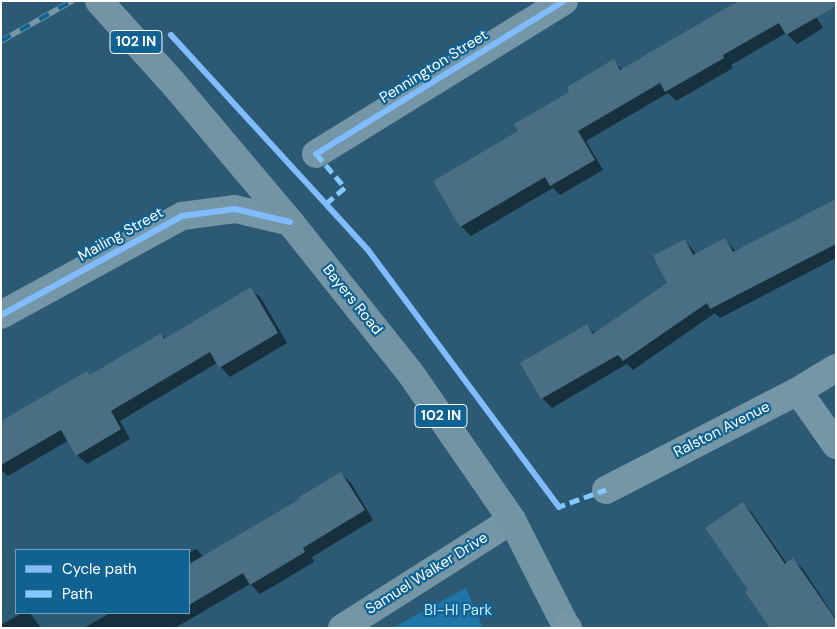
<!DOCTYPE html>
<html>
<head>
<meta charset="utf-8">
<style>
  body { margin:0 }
  #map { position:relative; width:837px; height:629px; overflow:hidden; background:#2c5a74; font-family:"DM Sans",sans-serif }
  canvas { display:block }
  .frame { position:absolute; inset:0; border:2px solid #fff; pointer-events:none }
  .legend { position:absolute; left:15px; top:549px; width:175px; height:65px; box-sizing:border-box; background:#0f6291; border:1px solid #6fa1bd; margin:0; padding:6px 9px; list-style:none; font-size:15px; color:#fff }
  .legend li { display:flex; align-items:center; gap:10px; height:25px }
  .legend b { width:25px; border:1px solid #6fa1bd }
</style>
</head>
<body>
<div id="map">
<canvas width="837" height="629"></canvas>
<div class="frame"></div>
<ul class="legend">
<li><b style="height:6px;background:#80bcff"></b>Cycle path</li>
<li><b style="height:6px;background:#80caff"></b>Path</li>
</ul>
</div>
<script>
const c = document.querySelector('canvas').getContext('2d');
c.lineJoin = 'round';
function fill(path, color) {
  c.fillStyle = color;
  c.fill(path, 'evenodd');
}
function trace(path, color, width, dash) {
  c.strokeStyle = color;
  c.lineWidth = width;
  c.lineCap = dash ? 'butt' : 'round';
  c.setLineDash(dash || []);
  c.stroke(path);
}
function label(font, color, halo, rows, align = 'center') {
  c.font = font + ' "DM Sans",sans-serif';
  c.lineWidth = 4.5;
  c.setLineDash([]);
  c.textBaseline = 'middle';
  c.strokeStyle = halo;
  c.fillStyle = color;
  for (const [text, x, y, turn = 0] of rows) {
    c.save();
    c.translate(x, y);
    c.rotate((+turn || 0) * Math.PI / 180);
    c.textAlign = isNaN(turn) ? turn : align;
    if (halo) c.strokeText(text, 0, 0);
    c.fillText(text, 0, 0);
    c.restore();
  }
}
fill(new Path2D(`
  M466,588L483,628H393Z`), '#1f77a7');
fill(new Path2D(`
  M733,1H836L815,15L823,28L797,44L786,33L731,65L733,68L676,101L668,93L586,141L603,170L560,195L553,188L471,236L461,226L519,132L613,61L623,70L735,4Z
  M836,200V258L720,318L715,313L633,370L627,364L552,408L542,398L521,363L587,325L595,334L669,283L685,240L696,254L725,239L736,252Z
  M251,289L261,298L287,343L230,377L217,363L120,421L130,439L87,464L77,455L69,440L8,476L1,470V422L91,376L161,334L166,339Z
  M341,473L351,483L373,520L312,557L314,562L260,594L250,584L175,628H84L110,613H189V553L196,549L204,557L302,499Z
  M743,503L752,513L787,564L793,560L803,569L834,616L836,615V628L750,590Z
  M22,613H30L41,628H1V625Z`), '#0007');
fill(new Path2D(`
  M738,1H836V6L786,35L779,23L723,55L724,58L665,92L660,83L578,131L595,160L550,186L545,177L460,227L433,181L518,131L514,124L569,92L567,87L614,59L620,70Z
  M836,199V244L710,309L707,303L623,361L618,355L541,399L520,363L587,324L593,334L667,283L653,256L685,239L693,255L725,238L733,252Z
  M251,287L278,333L219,368L210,352L111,411L121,429L76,456L61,430L1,465V421L87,371L90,375L161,333L164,339Z
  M341,472L365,510L303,548L305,552L250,585L243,573L189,605V564L300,499L299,497Z
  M743,502L785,564L793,558L836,620V628H770L745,592L748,590L705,528Z`), '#4a6e83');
trace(new Path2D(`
  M316,154L564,1
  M1,315L182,216L235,209L290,222
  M798,391L836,445
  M606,490L798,391L836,368
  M342,628L512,520`), '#7496a7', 28);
trace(new Path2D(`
  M99,1L173,83L290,222L411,374L512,520L567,628`), '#7394a5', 28);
trace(new Path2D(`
  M567,627L568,628`), '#7796a7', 28);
const rail = new Path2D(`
  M1,41L72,1`);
trace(rail, '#7796a7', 5.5);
trace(rail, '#0f6291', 4, [11]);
trace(new Path2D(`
  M316,154L345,188L326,204
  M557,504L559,507L606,490`), '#80caff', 5, [10, 5]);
trace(new Path2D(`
  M171,35L368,250L559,507
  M316,154L564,1
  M1,315L182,216L235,209L290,222`), '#80bcff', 6);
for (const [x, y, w] of [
  [136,42,52],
  [441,416,52]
]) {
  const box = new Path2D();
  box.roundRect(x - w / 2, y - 11.5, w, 23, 4);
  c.fillStyle = '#0f6291';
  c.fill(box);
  trace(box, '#fff', 1);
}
label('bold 14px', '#fff', null, [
  ["102 IN",136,42],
  ["102 IN",441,416]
]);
label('15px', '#fff', '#0f6291', [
  ["Pennington Street",434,67,-32],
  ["Mailing Street",121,235,-29],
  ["Bayers Road",352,300,51],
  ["Ralston Avenue",722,430,-27],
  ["Samuel Walker Drive",427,574,-32]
]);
label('15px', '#c1e9fe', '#0f6291', [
  ["BI-HI Park",458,611]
]);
</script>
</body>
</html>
